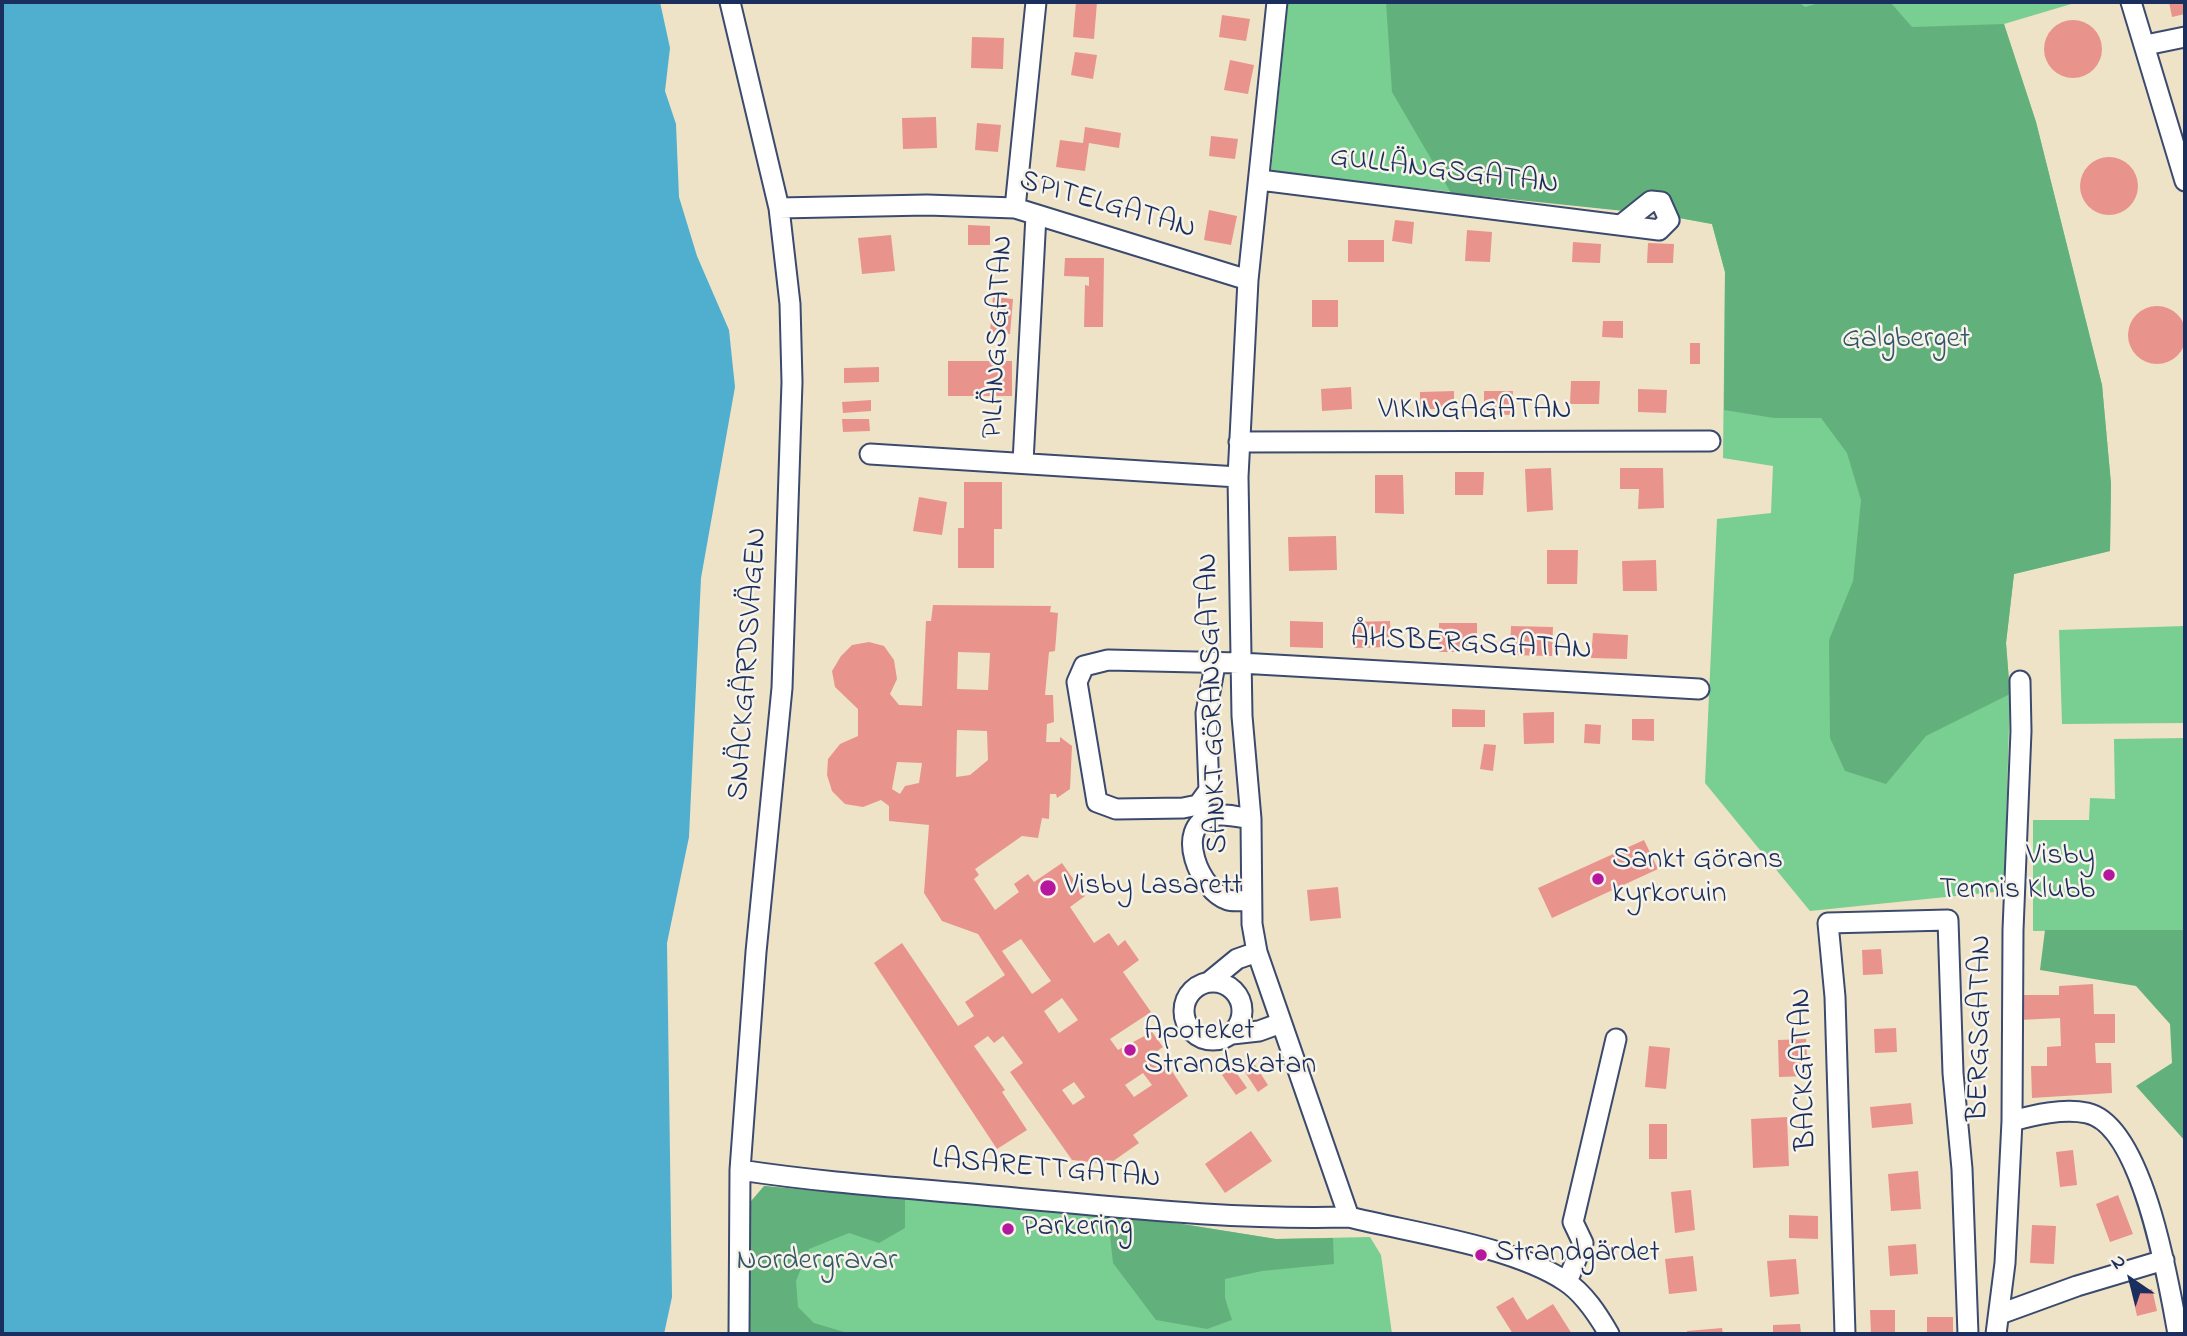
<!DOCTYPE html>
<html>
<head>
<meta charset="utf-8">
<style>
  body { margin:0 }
  #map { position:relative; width:2187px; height:1336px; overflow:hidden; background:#eee3c6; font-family:"Indie Flower",sans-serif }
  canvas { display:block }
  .frame { position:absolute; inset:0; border:4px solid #1b2f5e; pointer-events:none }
  .north { position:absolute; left:2096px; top:1245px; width:70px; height:70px; -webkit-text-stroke:5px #f7f3e8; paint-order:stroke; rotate:325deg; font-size:19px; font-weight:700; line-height:28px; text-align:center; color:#1b2f5e }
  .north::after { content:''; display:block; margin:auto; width:24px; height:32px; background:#1b2f5e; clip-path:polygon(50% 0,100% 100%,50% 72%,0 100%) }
</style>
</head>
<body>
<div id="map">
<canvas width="2187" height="1336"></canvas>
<div class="frame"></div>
<div class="north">N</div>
</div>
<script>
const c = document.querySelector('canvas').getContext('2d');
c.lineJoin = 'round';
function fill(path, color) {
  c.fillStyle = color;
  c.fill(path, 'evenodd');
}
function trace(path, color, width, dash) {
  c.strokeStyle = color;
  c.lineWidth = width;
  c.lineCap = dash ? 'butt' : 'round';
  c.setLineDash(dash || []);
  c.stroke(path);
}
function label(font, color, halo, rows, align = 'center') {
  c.font = font + ' "Indie Flower",sans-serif';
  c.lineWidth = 5;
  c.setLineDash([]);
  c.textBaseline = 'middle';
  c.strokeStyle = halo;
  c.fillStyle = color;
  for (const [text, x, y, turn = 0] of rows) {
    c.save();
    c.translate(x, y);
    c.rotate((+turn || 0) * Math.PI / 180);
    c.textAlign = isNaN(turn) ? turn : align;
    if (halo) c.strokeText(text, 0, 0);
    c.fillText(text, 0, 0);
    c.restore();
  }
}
fill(new Path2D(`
  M1288,2H2078L2004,24L2036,122L2102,385L2111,484L2110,551L2014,574L2006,643L2010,694L2004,891L1810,911L1705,783L1717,519L1771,513L1773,466L1723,458L1725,272L1712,224L1663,215L1271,172Z
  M2185,626V723L2062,724L2059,630Z
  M2185,738V930L2033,931V820H2089L2090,798L2115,799L2114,739Z
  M764,1186L1182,1224L1276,1239L1370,1237L1381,1255L1392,1334H744Z`), '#79ce92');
fill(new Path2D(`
  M1386,2H1798L1805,7L1823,2H1890L1912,27L2004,24L2036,122L2102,385L2111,484L2110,551L2014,574L2006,643L2010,694L1926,736L1886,784L1845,771L1830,738L1829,640L1853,581L1861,500L1847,453L1821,418H1774L1724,410L1725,272L1712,224L1663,215L1451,193L1392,92Z
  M2045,930H2185V1141L2136,1086L2172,1063L2170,1024L2136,986L2040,970Z
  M764,1186L905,1199V1228L879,1243L849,1233L809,1249L796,1281L798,1307L814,1323L851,1334H744L745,1208Z
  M1108,1217L1182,1224L1276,1239L1333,1238L1334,1264L1262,1271L1225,1279V1298L1232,1320L1207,1329L1156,1320L1113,1263Z`), '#62b17c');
fill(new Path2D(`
  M2,2H660L670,48L665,91L676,124L679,197L697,256L729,330L735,387L701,578L689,837L667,943L672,1297L664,1334H2Z`), '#50afce');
fill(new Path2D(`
  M1076,2H1097L1094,39L1073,37Z
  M2169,2H2185V14L2172,17Z
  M1222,15L1250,19L1246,41L1219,37Z
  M2044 49a29 29 0 1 1 58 0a29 29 0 1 1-58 0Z
  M972,37L1004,38L1003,69L971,68Z
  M1075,52L1097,55L1093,79L1071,75Z
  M1230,60L1254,65L1248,94L1224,90Z
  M936,117L937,148L903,149L902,118Z
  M977,123L1001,125L998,152L975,150Z
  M1085,127L1121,133L1119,148L1089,143L1085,171L1056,167L1060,140L1083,143Z
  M1211,136L1238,139L1235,159L1209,156Z
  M2080 186a29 29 0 1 1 58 0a29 29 0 1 1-58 0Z
  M1209,210L1237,216L1231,245L1204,240Z
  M1395,220L1414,222L1412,244L1392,241Z
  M968,225L990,226V245H968Z
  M1467,230L1492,232L1490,262L1465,261Z
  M891,235L895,271L862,274L858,238Z
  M1348,240H1384V262H1348Z
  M1573,242L1601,244L1600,263L1572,262Z
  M1648,243L1674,244L1673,263H1647Z
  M1065,258H1104L1103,327H1084L1085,285L1089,286V277L1064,276Z
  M993,297L1013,299L1010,334L990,332Z
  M1312,300H1338V327H1312Z
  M2128 335a29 29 0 1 1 58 0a29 29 0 1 1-58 0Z
  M1603,321H1623V338L1602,337Z
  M1690,343H1700V364H1690Z
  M948,361H1012V396H948Z
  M879,367V382L844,383V368Z
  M1571,381H1600L1599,404H1570Z
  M1351,387L1352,409L1322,411L1321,389Z
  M1638,389L1667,390L1666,413L1638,412Z
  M1454,391V409H1420V392Z
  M1484,391H1513L1512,415L1484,414Z
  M871,400V411L843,413L842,402Z
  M842,419H869L870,431L843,432Z
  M1551,468L1553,510L1527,512L1525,469Z
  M1620,468H1663L1664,508L1638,509L1639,489H1620Z
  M1455,472H1484L1483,495H1455Z
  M1375,475H1403L1404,514L1375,513Z
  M964,482H1002V529H994V568H958V528H964Z
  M919,497L947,502L942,535L913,531Z
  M1336,536L1337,570L1289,571L1288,537Z
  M1547,550H1578L1577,584H1547Z
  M1656,560L1657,591H1623L1622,561Z
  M933,605L1051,606L1050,612L1058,613L1055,651L1049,652L1045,695H1053L1054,722L1047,724L1046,742H1060V737L1072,746L1070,789L1057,798L1056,794H1050L1049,819L1042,818L1038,838L1022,836L975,869L979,875L974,879L995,910L1019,892L1014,884L1028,874L1034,882L1062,863L1085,896L1070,907L1094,943L1109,933L1118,946L1125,940L1139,960L1123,972L1151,1012L1110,1039L1118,1050L1152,1032L1163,1047L1150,1056L1154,1064L1168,1065L1188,1096L1133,1135L1139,1143L1109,1164L1072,1160L1010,1072L1023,1063L1003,1036L994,1043L988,1036L974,1046L1005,1090L1002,1092L1027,1130L997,1149L874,963L902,943L958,1026L974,1016L965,1002L1005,975L978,934L942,921L924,893L929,825L889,821V806L881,800L863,807L845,804L832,791L827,775L828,759L840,744L858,736V709L835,687L832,671L841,656L852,645L869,642L884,646L894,660L897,679L890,694L899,705L922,706L926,621H931ZM958,652L990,653L988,690L957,689ZM957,730L987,731L988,760L970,775L956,777ZM897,762L922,763L919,783L905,786L900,794L892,789ZM1021,939L1051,981L1032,994L1002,951ZM1062,998L1078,1020L1059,1033L1044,1011ZM1143,1073L1152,1085L1134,1097L1125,1085ZM1074,1082L1085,1097L1073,1105L1062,1090Z
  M1290,621L1323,622V648L1290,647Z
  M1390,621L1391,647L1354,648L1353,622Z
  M1439,623H1477V652H1439Z
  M1511,626L1553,627L1552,656L1510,655Z
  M1593,633L1628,635L1627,659L1591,658Z
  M1452,709L1485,710V727H1452Z
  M1554,712V743L1524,744L1523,713Z
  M1632,719H1654V741L1632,740Z
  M1585,724L1601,725L1600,744L1584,743Z
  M1484,744L1496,745L1493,771L1480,769Z
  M1644,840L1658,869L1552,918L1538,888Z
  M1338,887L1341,918L1310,921L1307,890Z
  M1881,949L1883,974L1863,975L1862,950Z
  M2093,984L2094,1014H2115V1043H2095L2096,1063H2111L2112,1093L2032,1098L2031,1066H2047V1047L2061,1046L2060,1018L2020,1020V995H2059V986Z
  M1896,1028L1897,1052L1875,1053L1874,1029Z
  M1806,1039L1808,1076L1779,1077L1778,1040Z
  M1649,1046L1670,1048L1666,1089L1645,1087Z
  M1253,1062L1268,1085L1258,1092L1243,1069Z
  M1233,1068L1247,1088L1236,1095L1222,1075Z
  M1911,1103L1913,1124L1872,1128L1870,1107Z
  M1787,1117L1789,1166L1753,1168L1751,1119Z
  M1649,1124H1667V1159H1649Z
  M1251,1131L1272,1161L1225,1193L1205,1164Z
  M2073,1150L2077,1185L2060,1187L2056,1152Z
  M1918,1171L1921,1209L1891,1211L1888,1174Z
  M1691,1190L1695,1230L1675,1233L1671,1192Z
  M2118,1195L2133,1234L2110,1242L2096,1204Z
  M1789,1215L1818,1216V1239L1789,1238Z
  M2032,1225L2056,1226L2054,1264L2030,1263Z
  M1916,1244L1918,1274L1890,1276L1888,1246Z
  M1693,1256L1697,1291L1669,1294L1665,1259Z
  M1796,1259L1799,1294L1770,1297L1767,1261Z
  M2152,1289L2157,1311L2137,1316L2132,1294Z
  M1513,1297L1527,1320L1553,1304L1572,1334H1513L1496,1307Z
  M1870,1310H1895V1334H1871Z
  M1927,1317H1953V1334H1927Z
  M1800,1324L1801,1334H1773V1325Z
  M1722,1328L1723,1334H1687V1331Z`), '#e8948d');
const minor = new Path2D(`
  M730,2L779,208L790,304L792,382L782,688L756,952L740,1170L739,1334
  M1277,2L1248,280L1238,477L1242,716L1251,819L1252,924L1257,952L1349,1217C1413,1233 1512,1246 1565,1281C1584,1293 1598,1315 1609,1334
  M2131,2L2185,181
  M2146,45L2185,37
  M1260,180L1659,230L1669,220L1661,202L1651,201L1621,225
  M779,208L927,205L1015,208L1248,280
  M1015,208L1036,2
  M1239,442L1710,441
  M870,454L1238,477
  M1023,462L1036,215
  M1215,665L1206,713L1209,790L1198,805L1183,808L1116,809L1097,802L1077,682L1084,666L1108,660L1240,663L1699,689
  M1251,819C1239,817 1224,813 1212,816C1173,828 1200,891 1228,900C1234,902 1244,900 1251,900
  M1209,982L1237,959L1257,952
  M1184 1011a29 29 0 1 1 58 0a29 29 0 1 1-58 0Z
  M1232,1034L1259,1031L1281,1023
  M2012,1121C2034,1115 2063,1108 2087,1113C2143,1125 2169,1284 2178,1334
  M740,1170C832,1184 923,1189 1015,1198C1126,1208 1237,1220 1349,1217
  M1567,1282L1583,1243L1573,1222L1616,1039
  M2000,1314L2077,1286L2164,1260
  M1845,1334L1835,997L1828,923L1948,920L1953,1073L1962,1169L1968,1334
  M1996,1334L2005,1263L2012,1121L2013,930L2021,731L2020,681`);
trace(minor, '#3b4a6e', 23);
trace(minor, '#fff', 19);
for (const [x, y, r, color] of [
  [2109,875,7,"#b5179e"],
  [1598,879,7,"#b5179e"],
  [1048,888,9,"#b5179e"],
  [1130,1050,7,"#b5179e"],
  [1008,1229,7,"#b5179e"],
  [1481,1255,7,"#b5179e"]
]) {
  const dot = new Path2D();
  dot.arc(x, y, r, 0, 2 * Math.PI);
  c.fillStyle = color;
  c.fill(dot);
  trace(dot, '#f7f3e8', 2.5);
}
label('30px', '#1b2f5e', '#f7f3e8', [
  ["GULLÄNGSGATAN",1444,173,7],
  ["SPITELGATAN",1107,207,16],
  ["PILÄNGSGATAN",1000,337,-87],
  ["VIKINGAGATAN",1475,412],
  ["ÅHSBERGSGATAN",1471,646,3],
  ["SNÄCKGÄRDSVÄGEN",750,664,-86],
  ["SANKT GÖRANSGATAN",1215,703,-92],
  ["BERGSGATAN",1982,1028,-89],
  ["BACKGATAN",1806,1069,-92],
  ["LASARETTGATAN",1046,1171,5]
]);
label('30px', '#32576b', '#f7f3e8', [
  ["Galgberget",1906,341],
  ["Nordergravar",817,1263]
]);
label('30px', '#1b2f5e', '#f7f3e8', [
  ["Visby",2095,858,"right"],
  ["Tennis Klubb",2095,892,"right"],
  ["Sankt Görans",1612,862],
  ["kyrkoruin",1612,896],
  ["Visby Lasarett",1064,888],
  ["Apoteket",1144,1033],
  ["Strandskatan",1144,1067],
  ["Parkering",1022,1229],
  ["Strandgärdet",1495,1255]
], 'left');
</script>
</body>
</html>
